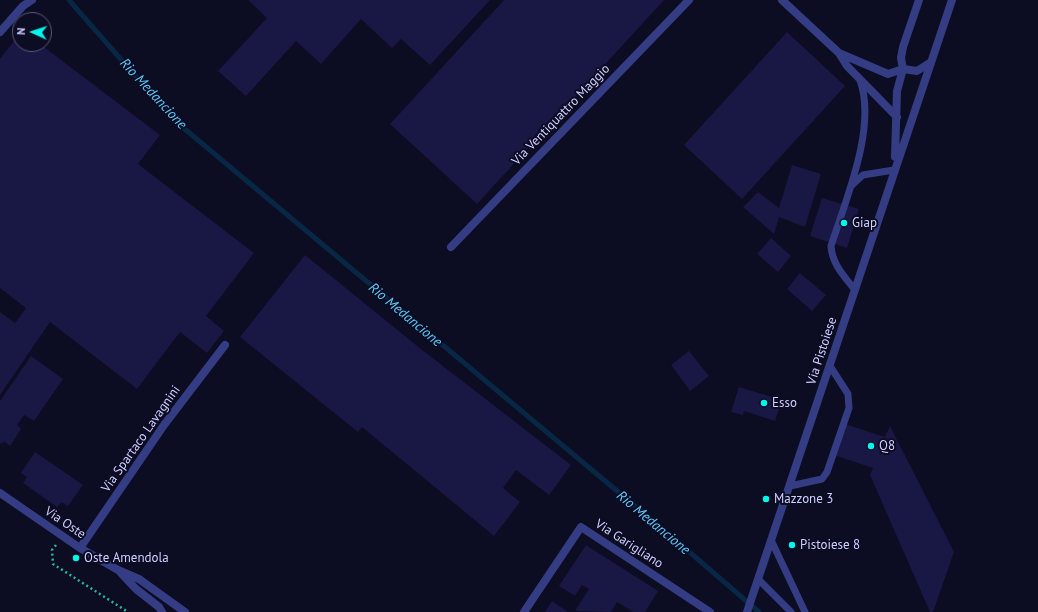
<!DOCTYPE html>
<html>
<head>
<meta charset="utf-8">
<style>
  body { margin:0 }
  #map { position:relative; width:1038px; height:612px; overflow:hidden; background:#0c0c22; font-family:"PT Sans",sans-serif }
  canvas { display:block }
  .north { position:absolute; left:12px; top:12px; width:40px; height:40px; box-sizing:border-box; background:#0c0c22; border:1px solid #595a7a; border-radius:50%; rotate:273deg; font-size:11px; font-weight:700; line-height:16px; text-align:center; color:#cdcfff }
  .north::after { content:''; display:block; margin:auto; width:14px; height:18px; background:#00f8ec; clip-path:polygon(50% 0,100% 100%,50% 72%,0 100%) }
</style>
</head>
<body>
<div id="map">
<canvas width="1038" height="612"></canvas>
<div class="north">N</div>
</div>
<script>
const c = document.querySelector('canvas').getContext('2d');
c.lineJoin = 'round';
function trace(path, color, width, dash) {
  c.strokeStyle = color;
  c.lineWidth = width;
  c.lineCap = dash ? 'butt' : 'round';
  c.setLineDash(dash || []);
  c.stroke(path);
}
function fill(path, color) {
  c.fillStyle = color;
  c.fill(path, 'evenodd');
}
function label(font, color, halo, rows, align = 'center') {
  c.font = font + ' "PT Sans",sans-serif';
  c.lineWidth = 4;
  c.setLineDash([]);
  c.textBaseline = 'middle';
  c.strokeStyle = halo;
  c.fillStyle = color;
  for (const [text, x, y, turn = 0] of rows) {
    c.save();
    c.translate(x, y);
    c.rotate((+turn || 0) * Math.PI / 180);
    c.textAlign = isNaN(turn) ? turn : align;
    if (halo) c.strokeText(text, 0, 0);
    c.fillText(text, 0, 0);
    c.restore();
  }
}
trace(new Path2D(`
  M69,0L174,120L672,537L759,612`), '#082745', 5);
fill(new Path2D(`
  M248,0H490L430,65L401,39L392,48L361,19L321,64L296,41L246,96L218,71L267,18Z
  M504,0H664L477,204L390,124Z
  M787,32L845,86L742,199L684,145Z
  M20,33V44H40L160,135L138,164L254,253L206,316L224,331L207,353L180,332L137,389L50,322L0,395V312L15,323L26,308L0,288V59Z
  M792,165L821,174L805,227L779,217L774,234L743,207L758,192L779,208Z
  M822,198L859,209L847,248L810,236Z
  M771,238L791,256L778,272L757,254Z
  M305,255L421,349L571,465L549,495L516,470L503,488L520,502L494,536L362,427L358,432L240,337Z
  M800,273L826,295L812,311L787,289Z
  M689,351L709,376L690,391L671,365Z
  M31,356L63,379L34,421L24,415L17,425L21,429L10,446L4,441L2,444L0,443V401Z
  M739,387L782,400L775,421L744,411L743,415L731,412Z
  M842,423L885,437L890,426L954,552L933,612H930L870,475L873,468L831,454Z
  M35,452L83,485L68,506L62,502L57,507L23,483L27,477L21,473Z
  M586,545L658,591L645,612H633L617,602L611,612L575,611L589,589L582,585L575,596L559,586Z
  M552,601L568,612H545Z`), '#191744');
trace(new Path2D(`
  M56,545L52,550L53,564L128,612`), '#26ba9b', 2.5, [2, 3]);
trace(new Path2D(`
  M851,186L863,175L894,170
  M855,290C844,276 832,264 831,246C846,199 877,127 860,80
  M790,486L822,479L827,472L849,408L848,394L830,366
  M771,540L805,612
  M758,579L791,612`), '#343d84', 7);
trace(new Path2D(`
  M782,0L839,53L888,74L903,69
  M0,32L23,6L32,0
  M839,53L847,66L897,117
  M451,247L689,0
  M0,493L80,548L118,570L139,579L185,612
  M80,548L164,425L225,345
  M121,573L136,589L159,607L162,612
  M524,612L581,527L710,612`), '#343d84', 8);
trace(new Path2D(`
  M903,69L917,71L931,62
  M895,157L897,91L903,69L901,58L903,47L919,0
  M747,612L952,0`), '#343d84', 8);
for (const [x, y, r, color] of [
  [844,223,4,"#00f8ec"],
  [764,403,4,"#00f8ec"],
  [871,446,4,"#00f8ec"],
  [766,499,4,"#00f8ec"],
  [792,545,4,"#00f8ec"],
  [76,558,4,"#00f8ec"]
]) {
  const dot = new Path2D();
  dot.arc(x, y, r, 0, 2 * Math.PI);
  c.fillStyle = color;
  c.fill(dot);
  trace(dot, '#0c0c22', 1.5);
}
label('13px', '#cdcfff', '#0c0c22', [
  ["Via Ventiquattro Maggio",561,115,-46],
  ["Via Pistoiese",822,351,-72],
  ["Via Spartaco Lavagnini",141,439,-55],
  ["Via Oste",65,523,34],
  ["Via Garigliano",629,544,33]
]);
label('13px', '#cdcfff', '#0c0c22', [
  ["Giap",852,223],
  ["Esso",772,403],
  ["Q8",879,446],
  ["Mazzone 3",774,499],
  ["Pistoiese 8",800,545],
  ["Oste Amendola",84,558]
], 'left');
label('italic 14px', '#5bccff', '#0c0c22', [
  ["Rio Medancione",153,94,47],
  ["Rio Medancione",405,315,40],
  ["Rio Medancione",653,523,40]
]);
</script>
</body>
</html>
